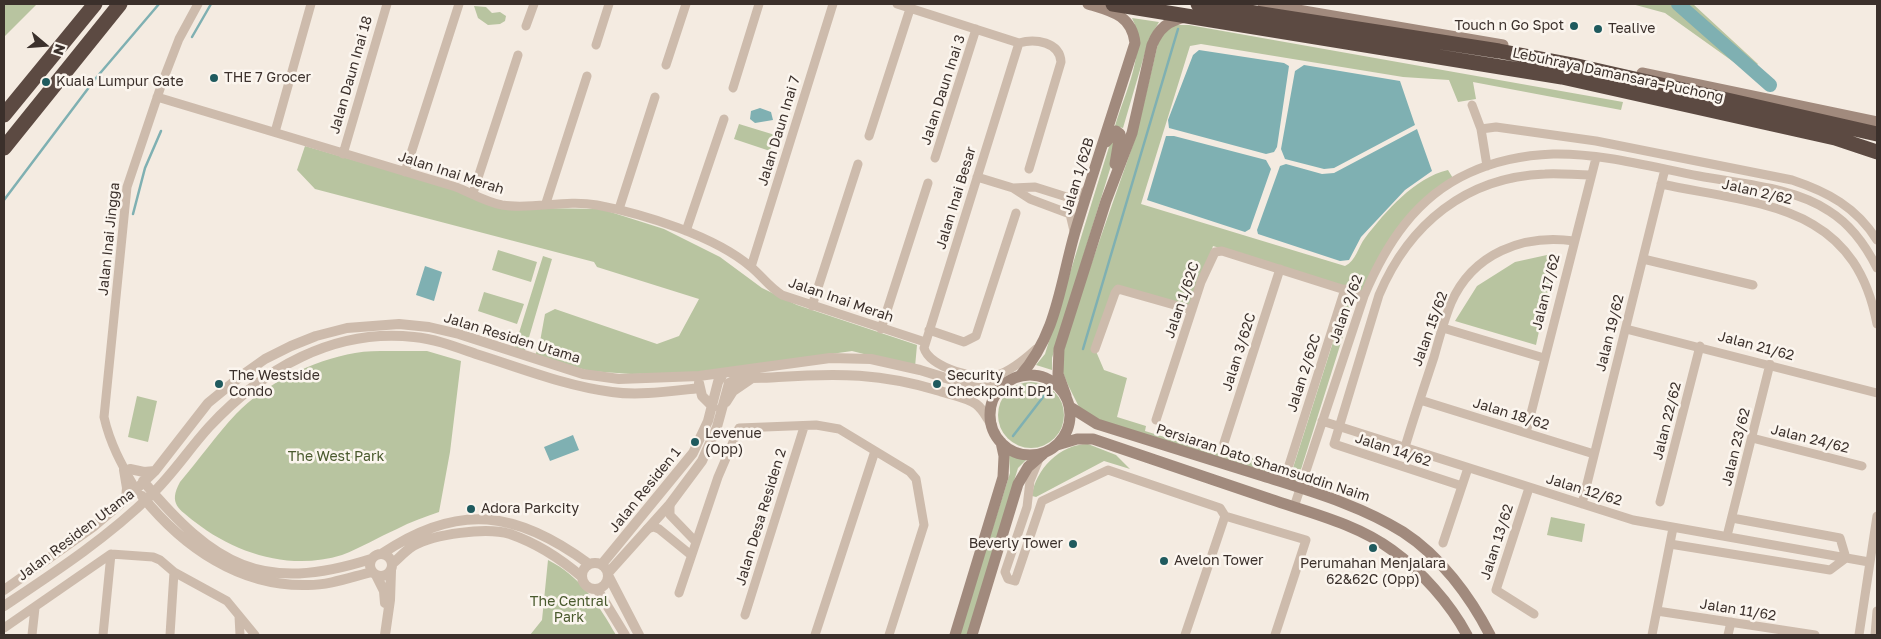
<!DOCTYPE html>
<html>
<head>
<meta charset="utf-8">
<style>
  body { margin:0 }
  #map { position:relative; width:1881px; height:639px; overflow:hidden; background:#f4ebe1; font-family:"Golos Text",sans-serif }
  canvas { display:block }
  .frame { position:absolute; inset:0; border:5px solid #3b302b; pointer-events:none }
  .north { position:absolute; left:20px; top:20px; width:50px; height:50px; -webkit-text-stroke:4px #fbf5ee; paint-order:stroke; rotate:108deg; font-size:14px; font-weight:700; line-height:20px; text-align:center; color:#3b302b }
  .north::after { content:''; display:block; margin:auto; width:18px; height:22px; background:#3b302b; clip-path:polygon(50% 0,100% 100%,50% 72%,0 100%) }
</style>
</head>
<body>
<div id="map">
<canvas width="1881" height="639"></canvas>
<div class="frame"></div>
<div class="north">N</div>
</div>
<script>
const c = document.querySelector('canvas').getContext('2d');
c.lineJoin = 'round';
function fill(path, color) {
  c.fillStyle = color;
  c.fill(path, 'evenodd');
}
function trace(path, color, width, dash) {
  c.strokeStyle = color;
  c.lineWidth = width;
  c.lineCap = dash ? 'butt' : 'round';
  c.setLineDash(dash || []);
  c.stroke(path);
}
function label(font, color, halo, rows, align = 'center') {
  c.font = font + ' "Golos Text",sans-serif';
  c.lineWidth = 5;
  c.setLineDash([]);
  c.textBaseline = 'middle';
  c.strokeStyle = halo;
  c.fillStyle = color;
  for (const [text, x, y, turn = 0] of rows) {
    c.save();
    c.translate(x, y);
    c.rotate((+turn || 0) * Math.PI / 180);
    c.textAlign = isNaN(turn) ? turn : align;
    if (halo) c.strokeText(text, 0, 0);
    c.fillText(text, 0, 0);
    c.restore();
  }
}
fill(new Path2D(`
  M4,4H37L4,37Z
  M1632,4H1693L1758,64L1749,73L1665,13Z
  M474,6L486,7L492,13L500,12L506,16L505,21L500,24L488,25L478,18Z
  M1132,18L1159,22L1149,39L1123,128L1115,126C1124,95 1148,48 1132,18Z
  M1174,25H1189L1623,102L1621,110L1473,82L1476,99L1458,102L1449,80L1403,77L1201,44L1190,46L1141,204L1345,266C1356,261 1358,247 1365,238C1386,211 1414,178 1448,170L1454,180L1420,205L1363,294L1213,246L1192,310L1116,286L1095,349L1104,370L1127,378L1117,417L1146,426L1145,431L1229,457L1231,451L1292,471L1347,298L1349,296L1355,298L1297,482L1143,436L1082,413L1068,385L1062,370L1061,360L1078,302L1136,136L1160,35Z
  M739,124L775,135L770,151L734,139Z
  M1112,137L1118,143L1052,358V370L1036,365L1045,354Z
  M305,146L466,193L534,208L601,209L664,229L720,257L762,288L797,305L917,345L915,367L852,351L699,373L631,374L589,371L514,349L543,256L552,259L525,351L535,355L539,347L545,314L555,309L657,344L679,336L699,299L597,267L594,262L315,189L297,170Z
  M498,250L537,262L531,282L492,270Z
  M1556,253L1536,345L1455,321L1477,286L1515,262Z
  M484,292L524,304L517,324L478,311Z
  M389,351H427L461,361L450,452L439,512C425,517 410,522 397,529C378,537 361,548 342,555C291,571 236,554 195,522C179,509 168,504 180,482C199,460 216,435 236,414C265,384 313,360 355,353C366,351 378,351 389,351Z
  M998 415a33 33 0 1 1 66 0a33 33 0 1 1-66 0Z
  M137,396L157,401L148,442L128,437Z
  M1088,444L1116,455L1130,469L1104,461L1036,497L1032,496C1035,470 1060,444 1088,444Z
  M1009,454L1027,459L1018,468L967,635H959L1010,473Z
  M1551,517L1585,524L1582,542L1547,535Z
  M548,560C580,576 599,605 616,635H530L542,620Z`), '#b8c4a0');
fill(new Path2D(`
  M1199,50L1284,63L1289,66L1277,147L1274,152L1266,154L1169,128L1168,120L1193,55Z
  M1304,65L1400,81L1415,125L1334,168L1324,169L1285,159L1281,149L1295,71Z
  M760,108L771,112L773,120L755,123L750,119L751,111Z
  M1417,129L1432,171L1405,190L1361,237L1349,260L1340,261L1258,234L1257,230L1280,166L1286,164L1322,174L1334,173Z
  M1166,136H1174L1266,160L1271,169L1250,229L1245,232L1147,200Z
  M425,266L442,272L434,301L416,295Z
  M573,435L579,450L550,461L544,447Z`), '#7fb0b2');
trace(new Path2D(`
  M192,37L211,4
  M4,200L96,78L159,4
  M133,214L145,168L161,131
  M1083,349L1178,29
  M1013,436L1050,388`), '#7fb0b2', 2.5);
trace(new Path2D(`
  M1678,4L1770,85`), '#7fb0b2', 14);
trace(new Path2D(`
  M897,4L1019,43
  M526,26L534,4
  M1019,43L924,348C930,368 978,381 997,375C1011,371 1025,359 1036,349
  M1019,43C1035,38 1060,42 1061,62L1029,169
  M596,45L609,4
  M666,65L686,4
  M733,88L759,4
  M157,97L456,187C471,193 486,202 502,205C533,210 565,199 597,205C644,214 715,236 751,267C762,276 769,287 782,295L925,342
  M1472,105L1481,129
  M275,132L311,4
  M869,136L910,9
  M343,154L387,4
  M935,158L976,29
  M1487,166L1481,129L1496,127L1596,141L1792,180C1828,192 1856,207 1877,240
  M405,172L459,4
  M977,177L1013,188
  M1661,184C1760,205 1854,203 1877,324
  M473,193L518,55
  M546,203L587,76
  M619,209L655,97
  M686,231L724,119
  M1074,231L1070,214L1030,199L1013,188L1035,187L1070,198L1081,194L1089,188
  M1643,259L1753,285
  M751,267L833,4
  M812,306L858,164
  M1443,328L1544,358
  M881,329L928,183
  M1626,329L1877,393
  M929,330L964,342L976,336L1016,213
  M1095,349L1115,293L1118,289L1192,310
  M1420,400L1594,454
  M1156,420L1201,282L1215,252L1222,251L1364,296
  M1322,421L1633,520L1869,562
  M1526,433L1596,158
  M1752,438L1862,466
  M1224,443L1280,269
  M1405,447C1414,417 1424,387 1434,357C1439,339 1444,320 1451,303C1473,253 1523,234 1574,241
  M1039,459L1030,481L1027,507L1005,572L1008,579L1015,581L1042,501L1108,470L1220,508L1225,516
  M1289,465L1345,289
  M1462,486L1334,444L1379,295C1409,224 1466,177 1545,174C1560,173 1575,175 1590,175
  M135,488C122,465 110,444 104,417L127,187L162,83L179,39L198,4
  M1529,488L1496,590L1534,614
  M1660,502L1700,346
  M670,504V515L695,541
  M1582,504L1665,169
  M1294,507L1364,296C1386,244 1416,197 1469,173C1495,161 1525,155 1553,154C1601,153 1652,167 1699,176C1741,184 1793,187 1829,211C1850,224 1866,246 1877,268
  M1225,516L1306,540L1275,635
  M647,529L654,527L659,529L691,555
  M1727,536L1770,364
  M1443,543L1468,468
  M1670,544L1830,570L1846,558L1840,538L1732,518
  M679,593L718,477L739,428L816,425L839,429L910,472L916,479L924,525L889,635
  M1657,611L1815,635
  M745,615L804,427
  M239,616L240,635
  M4,628L111,554L153,557L160,560L174,572L227,601L255,635
  M32,635L35,608
  M103,635L111,554
  M170,635L174,572
  M815,635L875,451
  M1185,635L1225,516
  M1652,635L1673,528
  M1728,635L1731,622
  M1859,635L1877,516
  M1875,635L1877,611`), '#cdbbac', 9);
trace(new Path2D(`
  M699,383L702,396L713,407
  M729,383C743,375 762,379 778,377C838,373 881,373 940,391C951,395 966,397 976,404C983,409 987,418 992,425
  M726,402L733,391L752,378
  M130,469L144,472L155,471
  M124,470L127,488L126,499
  M143,481C214,565 261,594 371,559
  M142,496C183,547 240,587 308,585C330,585 351,577 372,572
  M383,553C459,502 517,511 589,564
  M370 565a11 11 0 1 1 22 0a11 11 0 1 1-22 0Z
  M582 576a13 13 0 1 1 26 0a13 13 0 1 1-26 0Z
  M392,564C399,558 405,551 413,546C434,534 486,527 510,534C536,543 561,559 582,577
  M602,564L693,453L708,421L718,382L723,374
  M608,573L670,504L702,461L717,427L729,383
  M376,575L384,591L385,603
  M609,577L639,635
  M597,589L625,635
  M4,590L93,527L126,499L155,471L208,403L241,376L265,359L291,346L316,336L347,328L399,324L429,327L459,334L583,374L619,379L699,376L830,358L871,359L920,370L978,388L990,387L1011,380
  M4,606C55,572 107,538 151,495C173,474 189,449 209,427C263,369 333,328 414,337C436,339 456,347 476,354C521,368 565,386 612,392C640,396 671,391 700,388
  M385,635L390,600L391,571`), '#cdbbac', 10);
trace(new Path2D(`
  M1263,4L1503,45
  M1642,73L1877,122
  M1106,142L1116,131L1120,134L1115,164
  M990 415a40 40 0 1 1 80 0a40 40 0 1 1-80 0Z
  M1020,376C1057,334 1060,284 1075,232C1094,169 1115,106 1135,43C1132,15 1111,11 1088,4
  M1066,396L1058,374L1059,349L1106,201L1132,133L1152,45C1159,28 1168,21 1186,17
  M1070,407L1097,424C1152,441 1207,459 1263,476C1310,491 1360,505 1403,532C1440,556 1470,596 1490,635
  M1057,445L1077,439H1093C1152,459 1211,479 1270,499C1311,513 1357,524 1392,550C1421,571 1450,603 1467,635
  M955,635L1003,477L1004,456L1001,442
  M972,635L1018,484L1028,467L1043,454`), '#a18a7d', 11);
trace(new Path2D(`
  M1113,4L1562,77L1835,138L1877,152
  M1198,4L1499,51L1573,65L1877,134
  M4,115L95,4
  M4,148L120,4`), '#5c4a42', 15);
for (const [x, y, r, color] of [
  [1574,26,5,"#1f5a5e"],
  [1598,29,5,"#1f5a5e"],
  [214,78,5,"#1f5a5e"],
  [46,82,5,"#1f5a5e"],
  [219,384,5,"#1f5a5e"],
  [937,384,5,"#1f5a5e"],
  [695,442,5,"#1f5a5e"],
  [471,509,5,"#1f5a5e"],
  [1073,544,5,"#1f5a5e"],
  [1373,548,5,"#1f5a5e"],
  [1164,561,5,"#1f5a5e"]
]) {
  const dot = new Path2D();
  dot.arc(x, y, r, 0, 2 * Math.PI);
  c.fillStyle = color;
  c.fill(dot);
  trace(dot, '#fbf5ee', 2);
}
label('14px', '#3b302b', '#fbf5ee', [
  ["Touch n Go Spot",1564,26,"right"],
  ["Tealive",1608,29],
  ["THE 7 Grocer",224,78],
  ["Kuala Lumpur Gate",56,82],
  ["The Westside",229,376],
  ["Condo",229,392],
  ["Security",947,376],
  ["Checkpoint DP1",947,392],
  ["Levenue",705,434],
  ["(Opp)",705,450],
  ["Adora Parkcity",481,509],
  ["Beverly Tower",1063,544,"right"],
  ["Avelon Tower",1174,561],
  ["Perumahan Menjalara",1373,564,"center"],
  ["62&62C (Opp)",1373,580,"center"]
], 'left');
label('14px', '#3b302b', '#fbf5ee', [
  ["Jalan Daun Inai 18",351,75,-74],
  ["Lebuhraya Damansara–Puchong",1618,75,12],
  ["Jalan Daun Inai 3",943,90,-72],
  ["Jalan Daun Inai 7",779,131,-73],
  ["Jalan Inai Merah",451,173,18],
  ["Jalan 1/62B",1078,176,-73],
  ["Jalan 2/62",1757,192,13],
  ["Jalan Inai Besar",956,198,-73],
  ["Jalan Inai Jingga",109,239,-84],
  ["Jalan 17/62",1546,292,-76],
  ["Jalan Inai Merah",841,300,19],
  ["Jalan 1/62C",1182,300,-71],
  ["Jalan 2/62",1346,309,-70],
  ["Jalan 15/62",1430,329,-70],
  ["Jalan 19/62",1610,333,-76],
  ["Jalan Residen Utama",512,338,17],
  ["Jalan 21/62",1756,346,15],
  ["Jalan 3/62C",1239,352,-72],
  ["Jalan 2/62C",1304,373,-72],
  ["Jalan 18/62",1511,414,17],
  ["Jalan 22/62",1667,421,-76],
  ["Jalan 24/62",1810,439,14],
  ["Jalan 23/62",1736,447,-76],
  ["Jalan 14/62",1393,450,18],
  ["Persiaran Dato Shamsuddin Naim",1263,463,18],
  ["Jalan Residen 1",645,490,-51],
  ["Jalan 12/62",1584,490,17],
  ["Jalan Desa Residen 2",761,517,-73],
  ["Jalan Residen Utama",76,535,-37],
  ["Jalan 13/62",1497,542,-72],
  ["Jalan 11/62",1738,610,9]
]);
label('14px', '#4a5a2e', '#fbf5ee', [
  ["The West Park",336,457],
  ["The Central",569,602],
  ["Park",569,618]
]);
</script>
</body>
</html>
